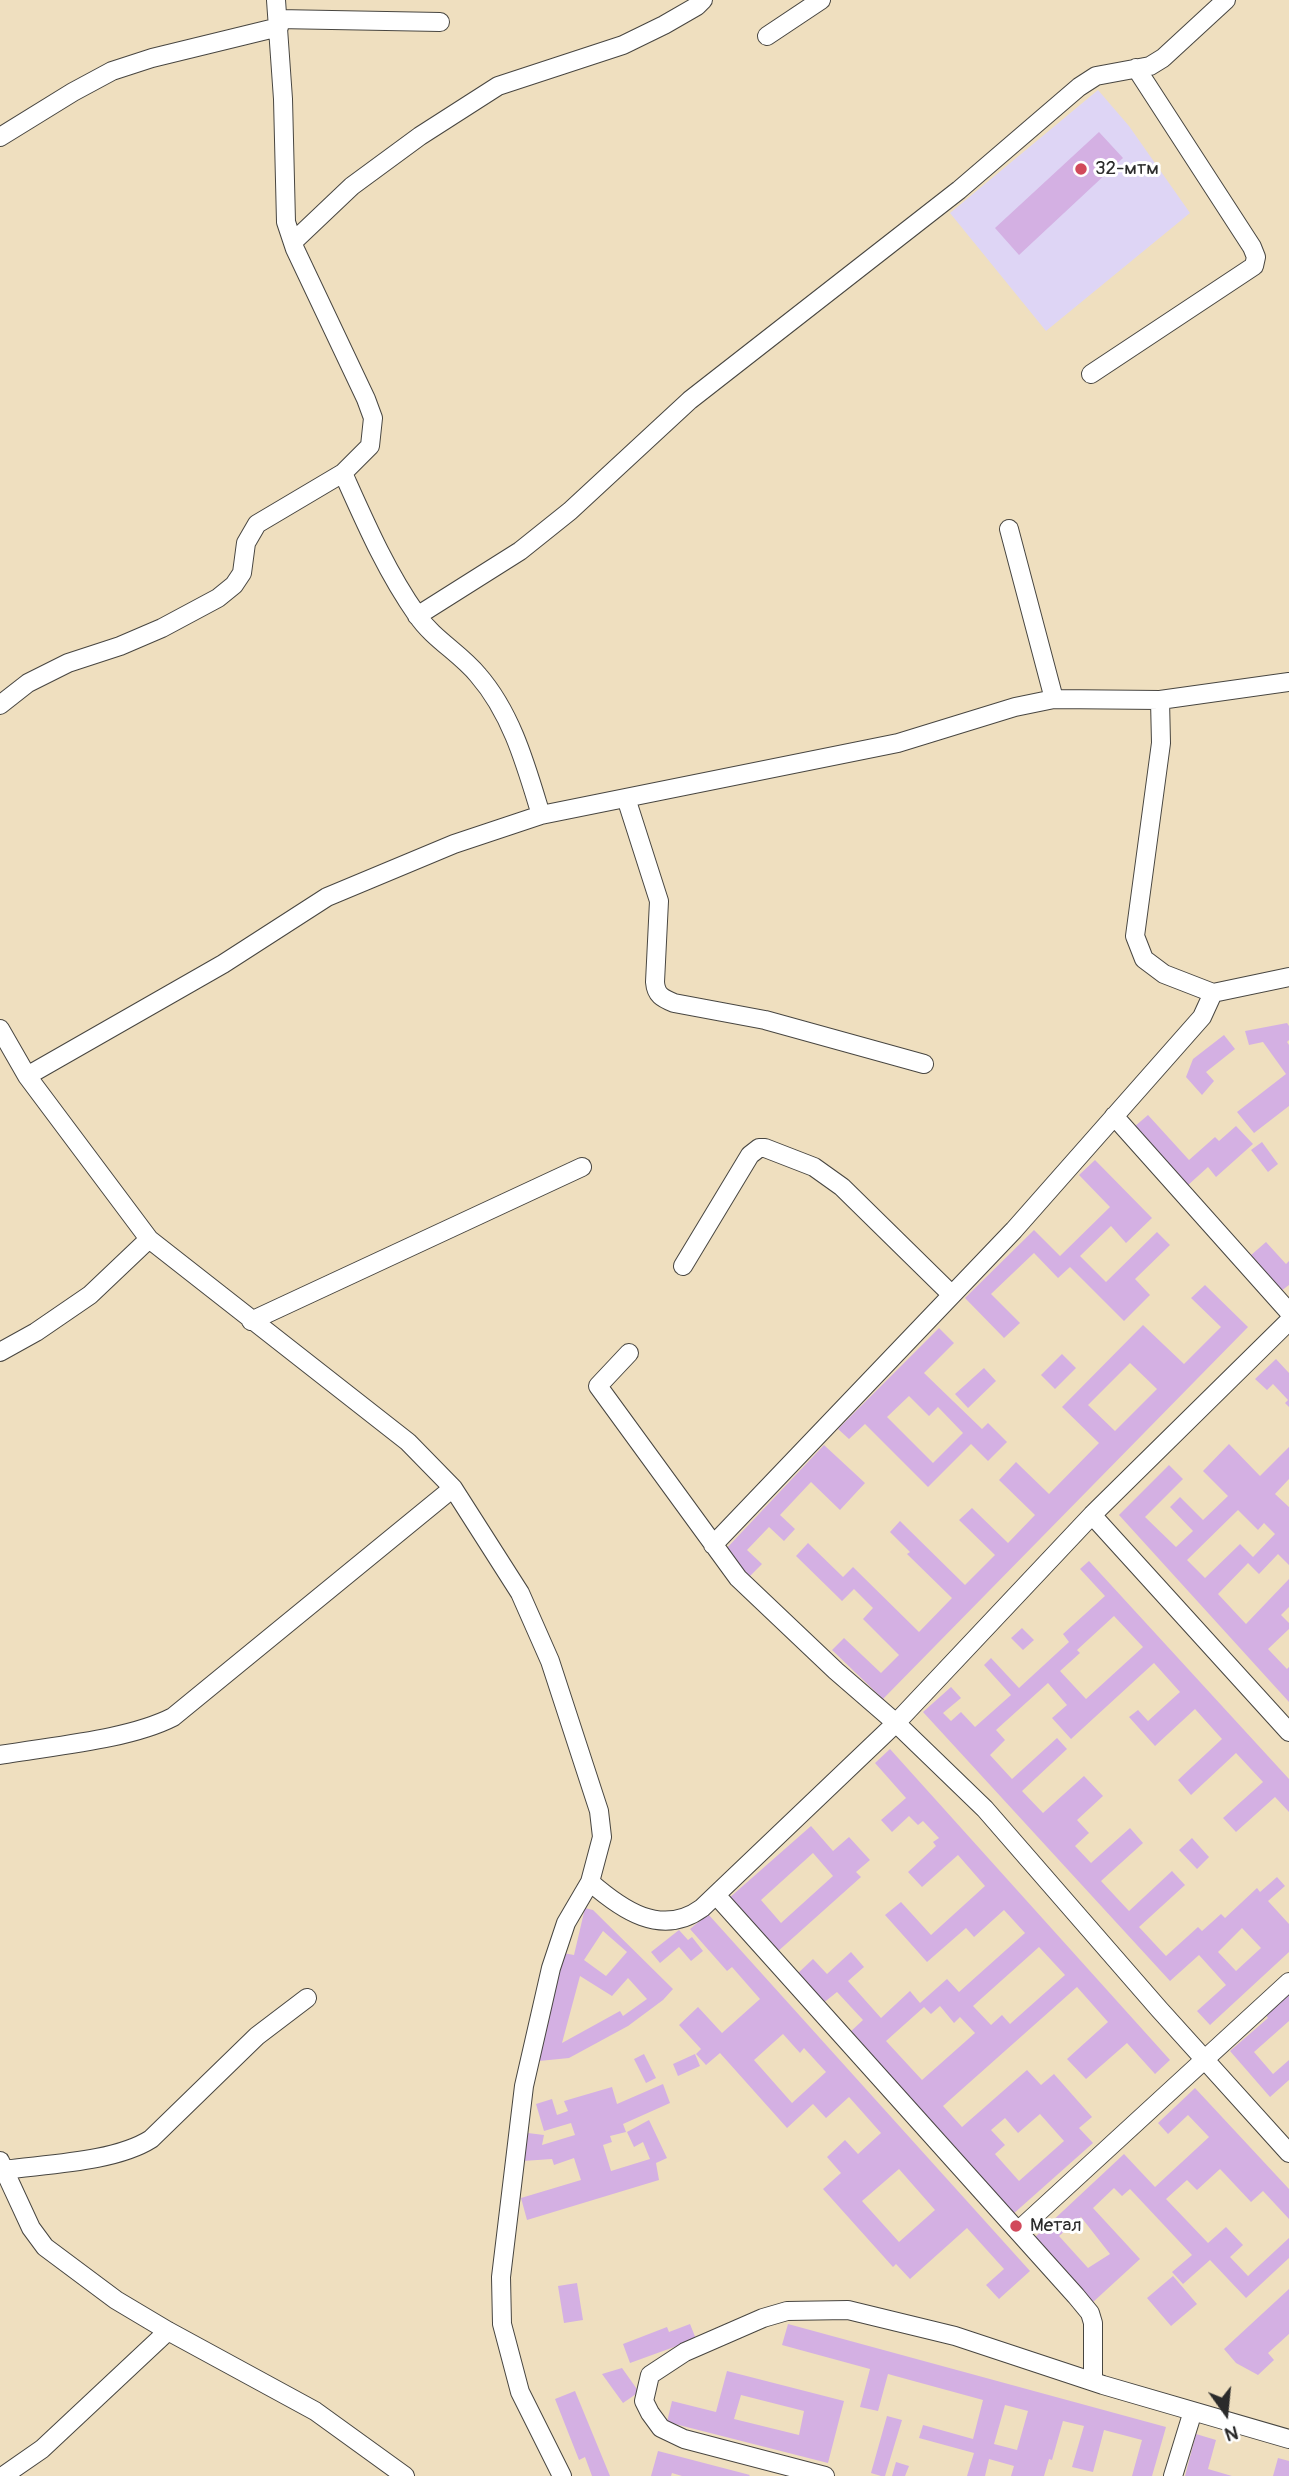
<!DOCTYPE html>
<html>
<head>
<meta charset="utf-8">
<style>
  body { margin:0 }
  #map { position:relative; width:1289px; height:2476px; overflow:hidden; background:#efdfbf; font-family:Pangolin,sans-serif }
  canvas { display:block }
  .north { position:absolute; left:1191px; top:2378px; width:70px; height:70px; -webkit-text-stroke:5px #fff; paint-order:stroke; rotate:165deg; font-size:19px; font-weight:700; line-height:28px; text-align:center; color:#2b2b2b }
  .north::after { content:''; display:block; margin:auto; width:24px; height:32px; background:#2b2b2b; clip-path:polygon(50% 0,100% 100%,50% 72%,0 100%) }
</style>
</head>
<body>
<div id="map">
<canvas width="1289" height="2476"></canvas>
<div class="north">N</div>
</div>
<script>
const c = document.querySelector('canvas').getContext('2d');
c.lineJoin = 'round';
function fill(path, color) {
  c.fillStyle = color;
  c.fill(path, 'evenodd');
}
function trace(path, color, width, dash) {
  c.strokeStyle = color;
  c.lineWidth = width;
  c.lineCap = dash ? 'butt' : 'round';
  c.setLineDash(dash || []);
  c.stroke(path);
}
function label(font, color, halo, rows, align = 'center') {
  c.font = font + ' Pangolin,sans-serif';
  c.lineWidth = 6;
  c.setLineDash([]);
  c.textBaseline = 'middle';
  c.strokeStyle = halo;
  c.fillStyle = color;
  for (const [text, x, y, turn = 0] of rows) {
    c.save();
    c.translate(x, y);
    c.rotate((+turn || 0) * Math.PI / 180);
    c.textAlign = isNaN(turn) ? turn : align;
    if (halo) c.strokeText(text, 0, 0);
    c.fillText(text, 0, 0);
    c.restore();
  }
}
fill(new Path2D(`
  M1098,90L1129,126L1190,213L1046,331L950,213Z`), '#ded5f5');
fill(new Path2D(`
  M1099,132L1123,158L1019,255L995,228Z
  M1287,1023L1289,1026V1040L1287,1042L1289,1045V1106L1254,1133L1237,1112L1286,1074L1263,1042L1249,1045L1245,1031Z
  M1224,1035L1235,1049L1206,1072L1214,1081L1202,1095L1186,1077L1193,1059Z
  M1148,1115L1189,1160L1215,1137L1219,1141L1236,1126L1253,1144L1216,1177L1208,1167L1187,1186L1134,1127Z
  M1262,1142L1278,1164L1268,1172L1251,1150Z
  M1095,1160L1152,1218L1126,1243L1111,1226L1080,1256L1106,1282L1157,1232L1170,1245L1135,1279L1150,1295L1124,1321L1070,1267L1058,1278L1034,1253L991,1294L1020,1323L1004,1338L965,1298L1034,1230L1060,1256L1110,1207L1079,1175Z
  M1266,1242L1286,1264L1289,1261V1285L1281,1291L1250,1256Z
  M1205,1285L1248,1327L883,1699L832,1650L844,1638L881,1673L899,1655L863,1619L873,1608L854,1589L842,1601L796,1556L808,1543L843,1577L853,1567L919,1632L952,1598L907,1554L910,1552L890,1532L900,1521L965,1585L995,1555L959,1520L972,1508L1008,1543L1035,1515L999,1480L1016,1462L1049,1494L1099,1443L1062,1407L1143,1325L1184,1364L1221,1327L1191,1298ZM1130,1363L1157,1389L1115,1431L1088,1405Z
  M939,1328L954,1343L924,1373L982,1429L988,1423L1007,1442L988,1461L971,1444L928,1487L865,1424L849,1439L838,1429ZM909,1396L929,1416L938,1407L963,1433L933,1463L887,1417Z
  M1062,1354L1076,1368L1055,1389L1041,1375Z
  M1276,1359L1289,1373V1407L1285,1403L1288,1400L1273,1384L1267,1390L1255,1379Z
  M984,1368L996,1381L968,1408L955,1394Z
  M1229,1444L1260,1476L1289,1447V1479L1275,1494L1289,1507V1565L1278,1554L1259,1574L1248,1563L1218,1594L1246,1624L1289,1579V1607L1281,1615L1289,1623V1629L1268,1649L1287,1669L1289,1667V1702L1119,1515L1169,1465L1183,1479L1145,1517L1176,1547L1193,1531L1170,1507L1180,1497L1203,1520L1228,1496L1203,1471ZM1238,1510L1258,1530L1264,1523L1275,1534L1253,1557L1240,1544L1205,1578L1187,1560Z
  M824,1445L865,1483L840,1510L811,1482L780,1515L795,1529L784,1541L769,1527L747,1550L762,1564L750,1576L724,1551Z
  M1089,1561L1289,1779V1812L1275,1797L1236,1832L1223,1818L1263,1782L1236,1753L1191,1795L1178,1780L1222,1739L1195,1709L1155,1746L1129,1717L1138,1710L1148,1721L1180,1692L1154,1663L1071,1739L1052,1718L1067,1705L1048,1683L996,1730L1005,1740L990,1755L1012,1779L1057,1738L1067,1749L1022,1791L1043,1813L1084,1776L1103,1796L1077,1820L1089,1833L1075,1846L1091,1863L1130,1828L1143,1843L1101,1881L1129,1911L1172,1871L1185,1885L1139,1927L1166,1956L1198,1927L1202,1931L1221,1914L1225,1918L1257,1888L1260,1892L1277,1877L1285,1886L1268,1901L1289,1924V1952L1210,2025L1197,2011L1226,1985L1199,1955L1170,1981L923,1712L951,1687L961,1698L943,1713L951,1721L961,1712L975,1727L1011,1695L984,1665L991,1658L1019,1688L1069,1642L1063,1634L1105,1596L1080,1569ZM1114,1616L1143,1647L1086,1699L1060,1671L1080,1653L1077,1650ZM1242,1928L1261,1948L1236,1971L1218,1952Z
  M1022,1628L1034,1640L1023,1650L1011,1638Z
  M890,1749L1170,2060L1155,2074L1127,2043L1086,2079L1067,2059L1108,2022L1077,1987L943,2106L962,2127L1027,2070L1041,2085L1054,2074L1092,2117L1079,2128L1093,2143L1012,2215L849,2033L863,2020L837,1992L822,2004L796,1975L813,1959L827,1974L851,1952L864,1967L848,1981L881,2018L910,1991L920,2003L947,1979L959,1992L1025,1933L1004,1910L974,1937L966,1928L927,1962L885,1915L901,1902L931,1935L985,1886L958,1855L922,1887L908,1872L936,1846L933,1842L939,1838L923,1821L918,1825L909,1816L892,1832L881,1820L906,1798L875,1763ZM1039,1947L1065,1975L1010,2024L1002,2015L991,2025L973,2006ZM940,2006L954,2023L960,2017L975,2033L922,2080L886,2041L924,2007L931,2014ZM1040,2114L1064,2141L1019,2181L995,2154L1005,2145L991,2130L1005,2118L1018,2133Z
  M811,1826L833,1851L849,1837L870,1860L856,1872L861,1877L776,1953L728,1899ZM813,1853L833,1876L781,1923L761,1900Z
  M1192,1838L1209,1857L1197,1869L1179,1850Z
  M585,1908L593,1910L673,1989L663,2000L628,2026L569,2058L539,2061L563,1953L574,1955ZM603,1931L627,1952L606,1976L584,1960ZM580,1976L612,1996L628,1978L647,1999L623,2016L620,2011L562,2043Z
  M708,1914L1030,2271L999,2299L986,2285L1004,2269L967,2228L910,2279L896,2264L893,2267L823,2189L841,2173L827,2157L845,2140L858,2154L881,2133L849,2097L826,2118L813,2104L787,2128L720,2053L706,2065L696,2054L701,2049L679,2025L698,2007L722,2033L760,1999L732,1967L727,1971L690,1929ZM783,2034L800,2053L804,2048L826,2072L792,2103L754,2060ZM899,2169L935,2210L899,2242L862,2201Z
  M679,1930L688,1940L692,1937L703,1951L691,1961L679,1947L660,1963L651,1952Z
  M1289,1993V2021L1254,2052L1273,2074L1289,2060V2080L1270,2097L1230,2051L1268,2018L1265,2014Z
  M644,2054L656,2078L646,2083L634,2059Z
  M695,2054L700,2066L678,2076L673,2064Z
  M663,2084L670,2103L623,2124L626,2132L610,2136L612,2142L603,2145L611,2171L650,2159L643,2142L634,2147L627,2132L649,2120L667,2158L656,2163L659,2180L527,2220L521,2198L581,2180L574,2158L554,2165L552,2159L523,2161L528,2133L544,2135L542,2145L575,2135L571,2123L544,2131L536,2104L552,2099L557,2115L568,2111L564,2101L612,2087L617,2104Z
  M1195,2088L1289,2189V2219L1263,2191L1251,2202L1220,2169L1197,2190L1187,2180L1166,2199L1208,2243L1226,2227L1243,2245L1230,2257L1248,2276L1289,2238V2258L1246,2298L1210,2260L1183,2284L1172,2272L1192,2255L1130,2189L1122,2196L1114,2188L1093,2208L1140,2259L1092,2303L1033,2239L1124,2154L1155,2187L1209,2137L1188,2115L1168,2134L1158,2123ZM1081,2217L1110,2254L1088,2268L1059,2236Z
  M1173,2276L1197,2304L1171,2326L1147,2298Z
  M577,2283L583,2320L564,2323L558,2286Z
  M1289,2289V2334L1268,2353L1274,2360L1258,2375L1236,2363L1224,2349Z
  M690,2324L696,2339L630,2363L623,2344L667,2327L669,2332Z
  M788,2324L1166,2427L1152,2476H1132L1142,2440L1104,2430L1093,2472L1072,2467L1084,2426L1063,2421L1052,2460L1049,2459L1044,2476H1011L1014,2466L989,2459L985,2476H967L974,2453L919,2438L923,2425L973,2439L983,2400L888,2374L878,2411L860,2407L870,2369L782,2345ZM1005,2405L1028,2411L1017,2450L994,2444Z
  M622,2368L639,2392L623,2403L602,2374Z
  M727,2371L844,2401L828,2463L667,2422L672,2401L716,2412ZM741,2395L804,2411L799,2435L734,2419Z
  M575,2391L610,2476H592L585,2457L579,2460L555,2399Z
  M887,2416L902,2420L885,2476H881L871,2473Z
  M1196,2434L1216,2440L1208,2469L1232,2476H1185Z
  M658,2451L750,2475L749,2476H682L672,2473L671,2476H651Z
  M1278,2458L1289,2461V2476H1273Z
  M896,2462L909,2466L905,2476H892Z`), '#d4b0e3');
const minor = new Path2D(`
  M278,19L440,22
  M767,36L821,0
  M0,137L73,92L112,71L152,58L279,27
  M293,242L352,186L420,136L498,86L623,45L664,25L697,6L703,0
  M1091,374L1254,266L1256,257L1252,247L1136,68
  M343,473C365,522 386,571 417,615C433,639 460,653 478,675C512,714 526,766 541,815
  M1009,529L1054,699
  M417,616L520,551L570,511L690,400L959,190L1079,87L1096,76L1150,66L1163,58L1226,0
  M1160,700L1161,743L1135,936L1144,959L1164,974L1213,993L1289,977
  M0,705L28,683L68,663L120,646L162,628L218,598L234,585L242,573L246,543L257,524L343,473L370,446L373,418L366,399L295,249L286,222L283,99L276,0
  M626,798L659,901L655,982C656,995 662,998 674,1003L765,1020L924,1064
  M0,1029L27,1076L149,1239L408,1442L453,1488L520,1593L550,1661L599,1811L602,1837L590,1882L566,1923L551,1968L524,2086L501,2277L502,2324L520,2392L562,2476
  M27,1076L223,964L327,897L454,844L541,815L898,743L1015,707L1054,699L1160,700L1289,682
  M1114,1116L1289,1312
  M683,1266L750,1155L759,1148H765L814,1167L842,1187L951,1294
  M251,1321L582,1167
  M0,1352L36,1332L90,1295L149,1239
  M629,1353L598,1386L738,1578L836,1671L896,1723L985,1809L1159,2009L1289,2153
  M1092,1515L1289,1732
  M713,1545L1014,1230L1202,1017L1213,993
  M0,1755C51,1746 128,1740 173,1717L453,1488
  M590,1882C621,1909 661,1938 702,1908L896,1723L1092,1515L1289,1321
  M716,1895L1076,2296L1090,2313L1093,2323V2381
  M0,2161L31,2228L45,2247L116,2300L168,2331L315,2411L405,2476
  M4,2170C47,2164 115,2162 151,2139L257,2036L307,1998
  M1019,2230L1289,1982
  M3,2476L42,2449L168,2331
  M825,2476L684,2439L661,2428L650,2413L644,2401L650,2375L685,2352L763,2318L787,2311L848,2310L955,2336L1103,2385L1289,2439
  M1173,2476L1193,2411`);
trace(minor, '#484641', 20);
trace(minor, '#fff', 18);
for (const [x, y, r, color] of [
  [1081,169,7,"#d1495b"],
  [1016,2226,7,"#d1495b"]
]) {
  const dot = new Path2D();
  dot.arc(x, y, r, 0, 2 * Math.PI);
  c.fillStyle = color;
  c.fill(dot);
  trace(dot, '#fff', 2.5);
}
label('19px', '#2b2b2b', '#fff', [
  ["32-мтм",1095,169],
  ["Метал",1030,2226]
], 'left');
</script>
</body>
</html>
